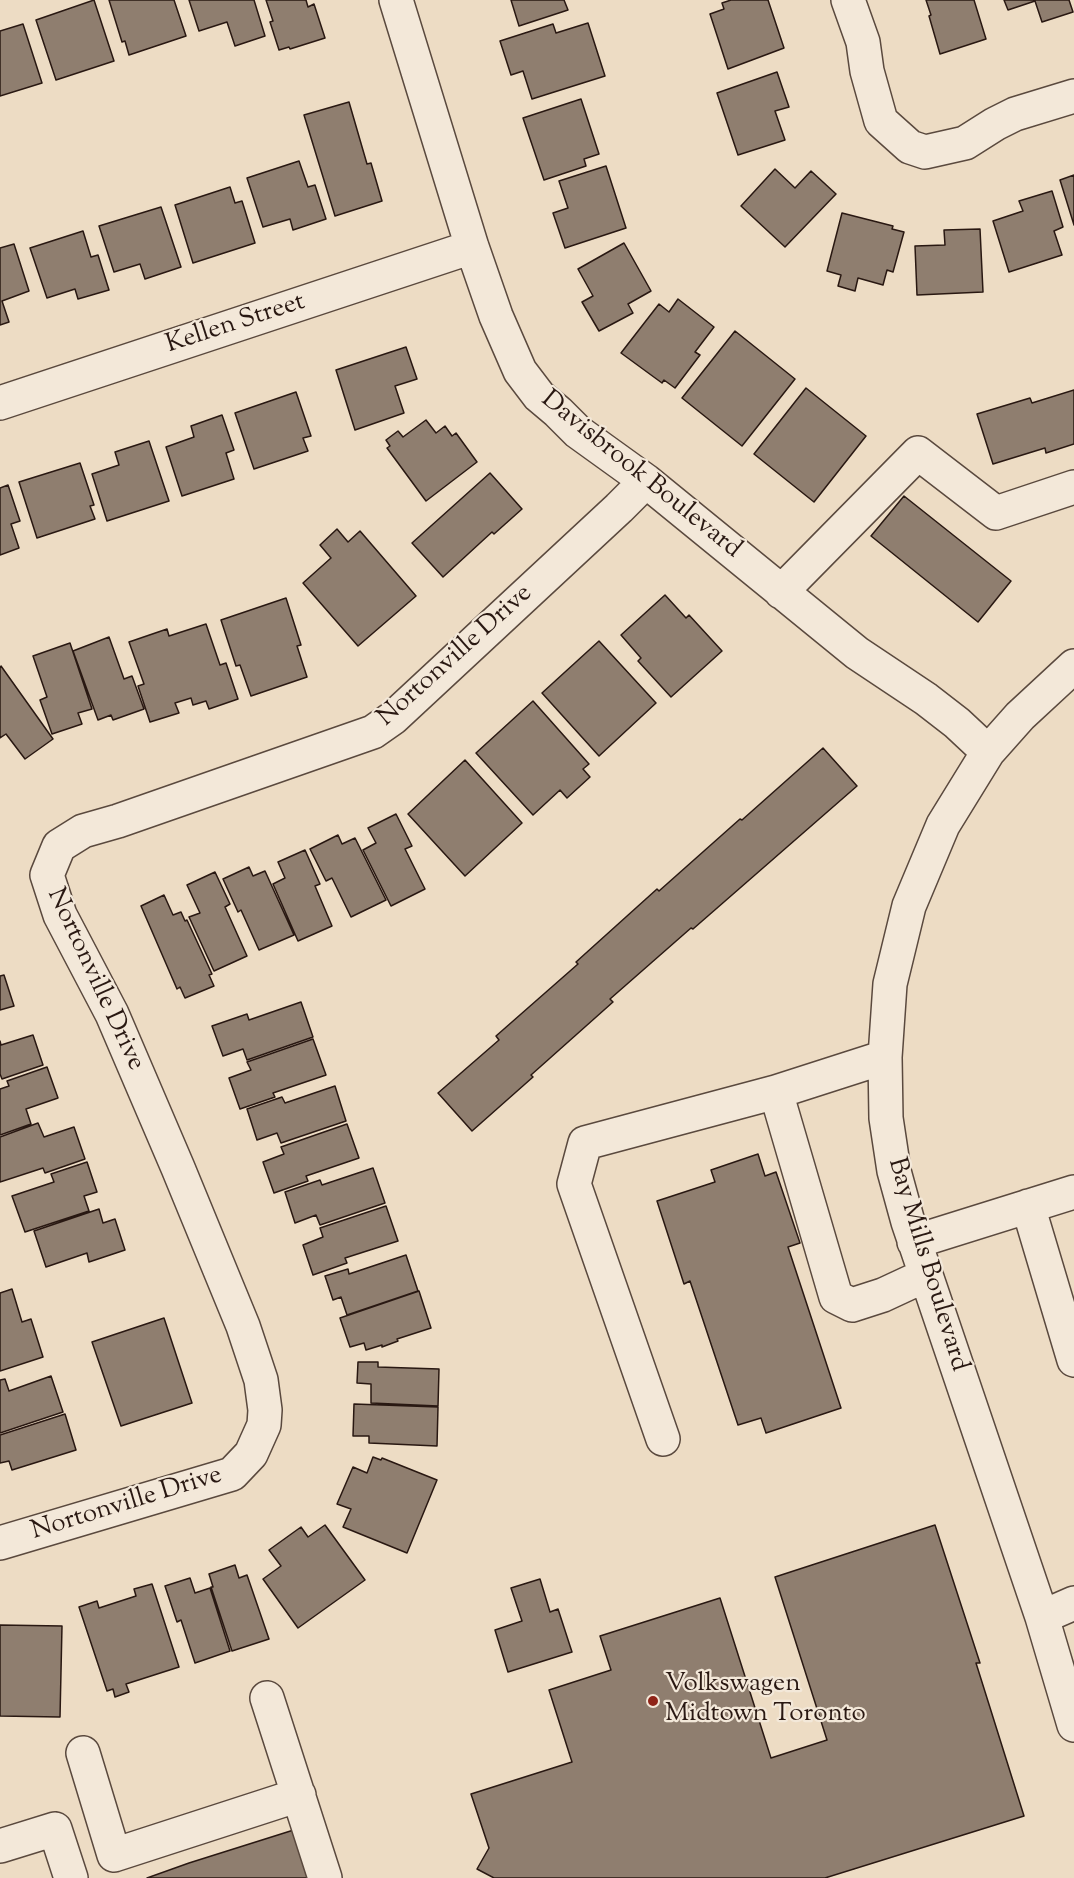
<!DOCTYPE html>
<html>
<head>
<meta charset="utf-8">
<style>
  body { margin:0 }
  canvas { display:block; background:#eddcc4 }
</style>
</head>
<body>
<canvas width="1074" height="1878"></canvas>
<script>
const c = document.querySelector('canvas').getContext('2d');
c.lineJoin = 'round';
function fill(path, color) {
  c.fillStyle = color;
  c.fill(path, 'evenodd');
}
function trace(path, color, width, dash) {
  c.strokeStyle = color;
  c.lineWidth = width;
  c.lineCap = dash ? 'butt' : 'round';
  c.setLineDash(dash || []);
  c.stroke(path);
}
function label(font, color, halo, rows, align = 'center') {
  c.font = font + ' "Sorts Mill Goudy",serif';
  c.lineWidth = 4.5;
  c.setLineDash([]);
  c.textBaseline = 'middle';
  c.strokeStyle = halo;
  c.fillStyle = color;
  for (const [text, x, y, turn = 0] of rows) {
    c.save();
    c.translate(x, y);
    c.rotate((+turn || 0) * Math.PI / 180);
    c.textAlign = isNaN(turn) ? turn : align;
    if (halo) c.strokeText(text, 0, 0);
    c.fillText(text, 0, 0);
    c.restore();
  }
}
const building = new Path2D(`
  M94,0L114,61L56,80L36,20Z
  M109,0H174L186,36L129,55L125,41L122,42Z
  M189,0H254L265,36L235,46L227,22L199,31Z
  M266,0H306L308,7L314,4L325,38L290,49L289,47L279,50L270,22L273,21Z
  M511,0H564L568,10L519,26Z
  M731,0H768L784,48L728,69L710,14L724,9L722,3Z
  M926,0H974L986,39L940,54L929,16L931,15Z
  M1004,0H1069L1073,12L1042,22L1035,1L1008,10Z
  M588,23L605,76L532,99L523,71L511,75L500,41L553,24L556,33Z
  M23,24L42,83L0,96V31Z
  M777,72L789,107L775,111L785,140L738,155L717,93Z
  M581,99L599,154L584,159L586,166L544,180L523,118Z
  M349,102L367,164L371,163L382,201L335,216L304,115Z
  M299,161L308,187L315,185L326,219L293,230L290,219L263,227L247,178Z
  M606,166L626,228L565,248L553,213L568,208L559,181Z
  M775,169L795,188L811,171L836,194L785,247L741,206Z
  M1074,175V225L1060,180Z
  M230,187L235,203L242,201L255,243L193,263L175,205Z
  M1052,191L1063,227L1054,231L1062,255L1009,272L993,221L1023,211L1019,201Z
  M161,207L181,267L145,279L140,264L114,272L99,226Z
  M842,213L893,226L892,229L904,232L893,272L887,270L883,285L858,278L855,291L838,286L841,275L827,271Z
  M980,229L983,292L917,295L915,246L945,245L944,230Z
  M83,231L91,257L98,255L109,290L78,299L75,289L47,298L30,248Z
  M624,243L651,291L628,304L633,313L599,331L582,302L593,296L578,269Z
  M14,244L29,291L2,301L9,322L0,325V248Z
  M678,299L714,327L695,352L700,355L675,388L664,380L662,383L621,353L659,304L669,312Z
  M735,331L795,379L742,446L682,398Z
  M406,347L417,379L395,386L404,413L355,430L336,370Z
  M806,388L866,436L814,502L754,454Z
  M1074,390V444L1046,453L1045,448L993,464L977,414L1030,398L1032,403Z
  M296,392L311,436L303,438L308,451L254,469L235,413Z
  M222,415L234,450L226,453L234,479L182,496L166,447L194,437L191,426Z
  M426,420L436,433L445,426L452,436L456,433L477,462L426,501L387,448L390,446L386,440L398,431L403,437Z
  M149,441L169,501L107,521L92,474L119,465L115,452Z
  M80,463L94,505L90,506L95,519L37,538L19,482Z
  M490,473L522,509L494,534L492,532L443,577L412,543Z
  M8,485L20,521L11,524L19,548L0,555V488Z
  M904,496L1011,581L978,622L871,536Z
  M337,529L348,542L360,531L416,596L358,646L303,583L331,558L320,545Z
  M665,595L686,618L689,615L722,651L671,697L638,661L641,658L621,635Z
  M286,598L301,645L297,646L307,677L251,696L240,665L236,666L221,620Z
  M206,624L220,665L226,663L238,699L209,709L206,701L193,705L191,698L175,703L179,713L150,722L138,686L144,684L129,642L167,629L169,636Z
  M109,637L124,679L132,676L144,709L113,720L111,715L98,720L73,651Z
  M599,641L656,703L599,756L542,693Z
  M70,643L92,709L78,713L82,724L52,734L40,700L47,697L33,656Z
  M1,666L53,739L25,759L6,734L0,738V668Z
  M533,701L589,764L583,769L590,777L567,798L560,790L533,815L476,753Z
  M823,748L857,786L693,929L691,928L610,999L613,1002L531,1075L533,1077L472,1131L438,1093L499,1040L496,1036L578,964L576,962L657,889L659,891L740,819L742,820Z
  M465,760L522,823L465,876L408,814Z
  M396,814L412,846L405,849L425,889L391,906L363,850L376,843L368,828Z
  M338,835L342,844L355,838L386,900L351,917L332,878L326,881L310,849Z
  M305,850L320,884L315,886L332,926L298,941L273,884L285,878L278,862Z
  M249,867L253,876L265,871L294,935L259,950L241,910L238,912L223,879Z
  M215,872L230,904L225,907L247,956L214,971L189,917L200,913L187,885Z
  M164,895L173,915L181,912L185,921L187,920L212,974L209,975L214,986L185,998L180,987L177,989L141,906Z
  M4,975L14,1006L0,1010V976Z
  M301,1002L313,1037L247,1060L243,1049L223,1056L212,1026L247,1014L249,1020Z
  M33,1035L43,1065L2,1079L0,1074V1041L1,1045Z
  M313,1039L326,1075L273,1093L275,1097L240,1109L229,1078L251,1070L247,1062Z
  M47,1067L58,1098L26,1109L31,1124L0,1135V1089L9,1086L7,1081Z
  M335,1086L346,1121L281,1143L277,1133L257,1140L247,1109L282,1097L285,1103Z
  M38,1123L44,1137L74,1127L85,1159L45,1173L43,1168L0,1182V1137Z
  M347,1124L359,1158L306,1176L308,1181L274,1193L263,1162L284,1154L281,1147Z
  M758,1154L765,1176L776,1172L800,1243L788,1247L841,1408L766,1433L761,1418L738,1425L690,1281L684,1284L657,1201L715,1182L711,1170Z
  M87,1162L97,1192L84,1196L89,1211L25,1232L12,1196L54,1182L51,1174Z
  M373,1168L385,1203L320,1225L316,1215L295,1223L285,1192L320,1180L322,1185Z
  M386,1206L398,1241L345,1258L347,1263L313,1275L303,1245L323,1237L320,1228Z
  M99,1209L103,1223L115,1219L125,1250L89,1262L87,1253L46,1267L34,1231Z
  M406,1255L418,1291L347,1315L341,1297L333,1300L325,1276L348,1269L349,1274Z
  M12,1289L22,1322L31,1319L43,1357L0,1371V1293Z
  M419,1291L431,1328L397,1339L398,1341L382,1347V1345L366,1350L364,1343L350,1347L340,1318Z
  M164,1318L192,1403L121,1426L92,1342Z
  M358,1362H378V1367L439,1369L438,1406L371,1403V1384L357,1383Z
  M51,1376L63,1412L0,1433V1380L5,1379L9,1391Z
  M354,1404L438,1407L437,1446L369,1443V1436H353Z
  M65,1414L76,1450L12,1470L9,1461L0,1463V1435Z
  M373,1457L381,1460L382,1458L437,1480L407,1553L343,1527L351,1509L337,1504L353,1467L367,1473Z
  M325,1525L365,1580L298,1628L263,1579L281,1566L269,1550L301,1527L308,1537Z
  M935,1525L980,1663H976L1024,1816L825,1878H494L477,1869L489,1848L471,1794L572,1762L549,1690L611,1670L600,1636L720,1598L771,1758L827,1740L775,1577Z
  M235,1565L239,1578L247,1575L269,1639L232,1651L211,1587H213L209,1574Z
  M190,1578L195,1593L210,1588L230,1651L195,1663L181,1620L177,1622L165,1586Z
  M540,1579L550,1612L558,1609L572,1652L508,1672L495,1630L522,1621L511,1588Z
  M152,1584L179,1667L126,1684L129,1692L115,1697L113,1689L107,1691L79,1607L97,1601L99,1608L136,1596L134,1589Z
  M0,1625L62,1626L60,1717L0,1716Z
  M300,1828L316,1878H147L189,1863Z`);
fill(building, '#8f7e6f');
trace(building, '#291812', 1.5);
const minor = new Path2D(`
  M396,0L472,247L496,316L520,371L539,396L558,412L578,432L646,481L857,653L926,699L957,723L988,752
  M848,0L863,42L867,71L881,121L910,147L925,152L965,143L995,124L1015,114L1074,96
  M0,403L472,247
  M781,592L918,453L996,513L1074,487
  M1074,666L1020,716L988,752L943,825L909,906L890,984L885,1057L886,1118L894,1171L908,1222L1042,1617L1074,1725
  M885,1057L776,1092L836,1297L852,1305L883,1295L926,1275
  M1028,1206L1074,1360
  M914,1242L1074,1192
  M663,1439L574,1184L585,1143L776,1092
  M0,1543L232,1474L251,1454L264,1425L265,1410L261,1380L243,1326L178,1168L112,1014L60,915L47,875L59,846L83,831L118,821L373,732L393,718L619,508L646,481
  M1042,1617L1074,1603
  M267,1698L325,1878
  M83,1753L114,1855L299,1795
  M0,1846L55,1829L71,1878`);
trace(minor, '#5a493e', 36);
trace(minor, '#f3e8d9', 33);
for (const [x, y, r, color] of [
  [653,1701,6,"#8f2418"]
]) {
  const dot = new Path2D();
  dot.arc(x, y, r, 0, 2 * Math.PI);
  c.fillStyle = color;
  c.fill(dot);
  trace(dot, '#f3e8d9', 2);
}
label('26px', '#291812', '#f3e8d9', [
  ["Kellen Street",236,325,-18],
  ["Davisbrook Boulevard",640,476,39],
  ["Nortonville Drive",456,657,-42],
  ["Nortonville Drive",94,980,65],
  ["Bay Mills Boulevard",926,1265,73],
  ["Nortonville Drive",127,1505,-17]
]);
label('26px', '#291812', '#f3e8d9', [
  ["Volkswagen",665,1686],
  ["Midtown Toronto",665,1716]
], 'left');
</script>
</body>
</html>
